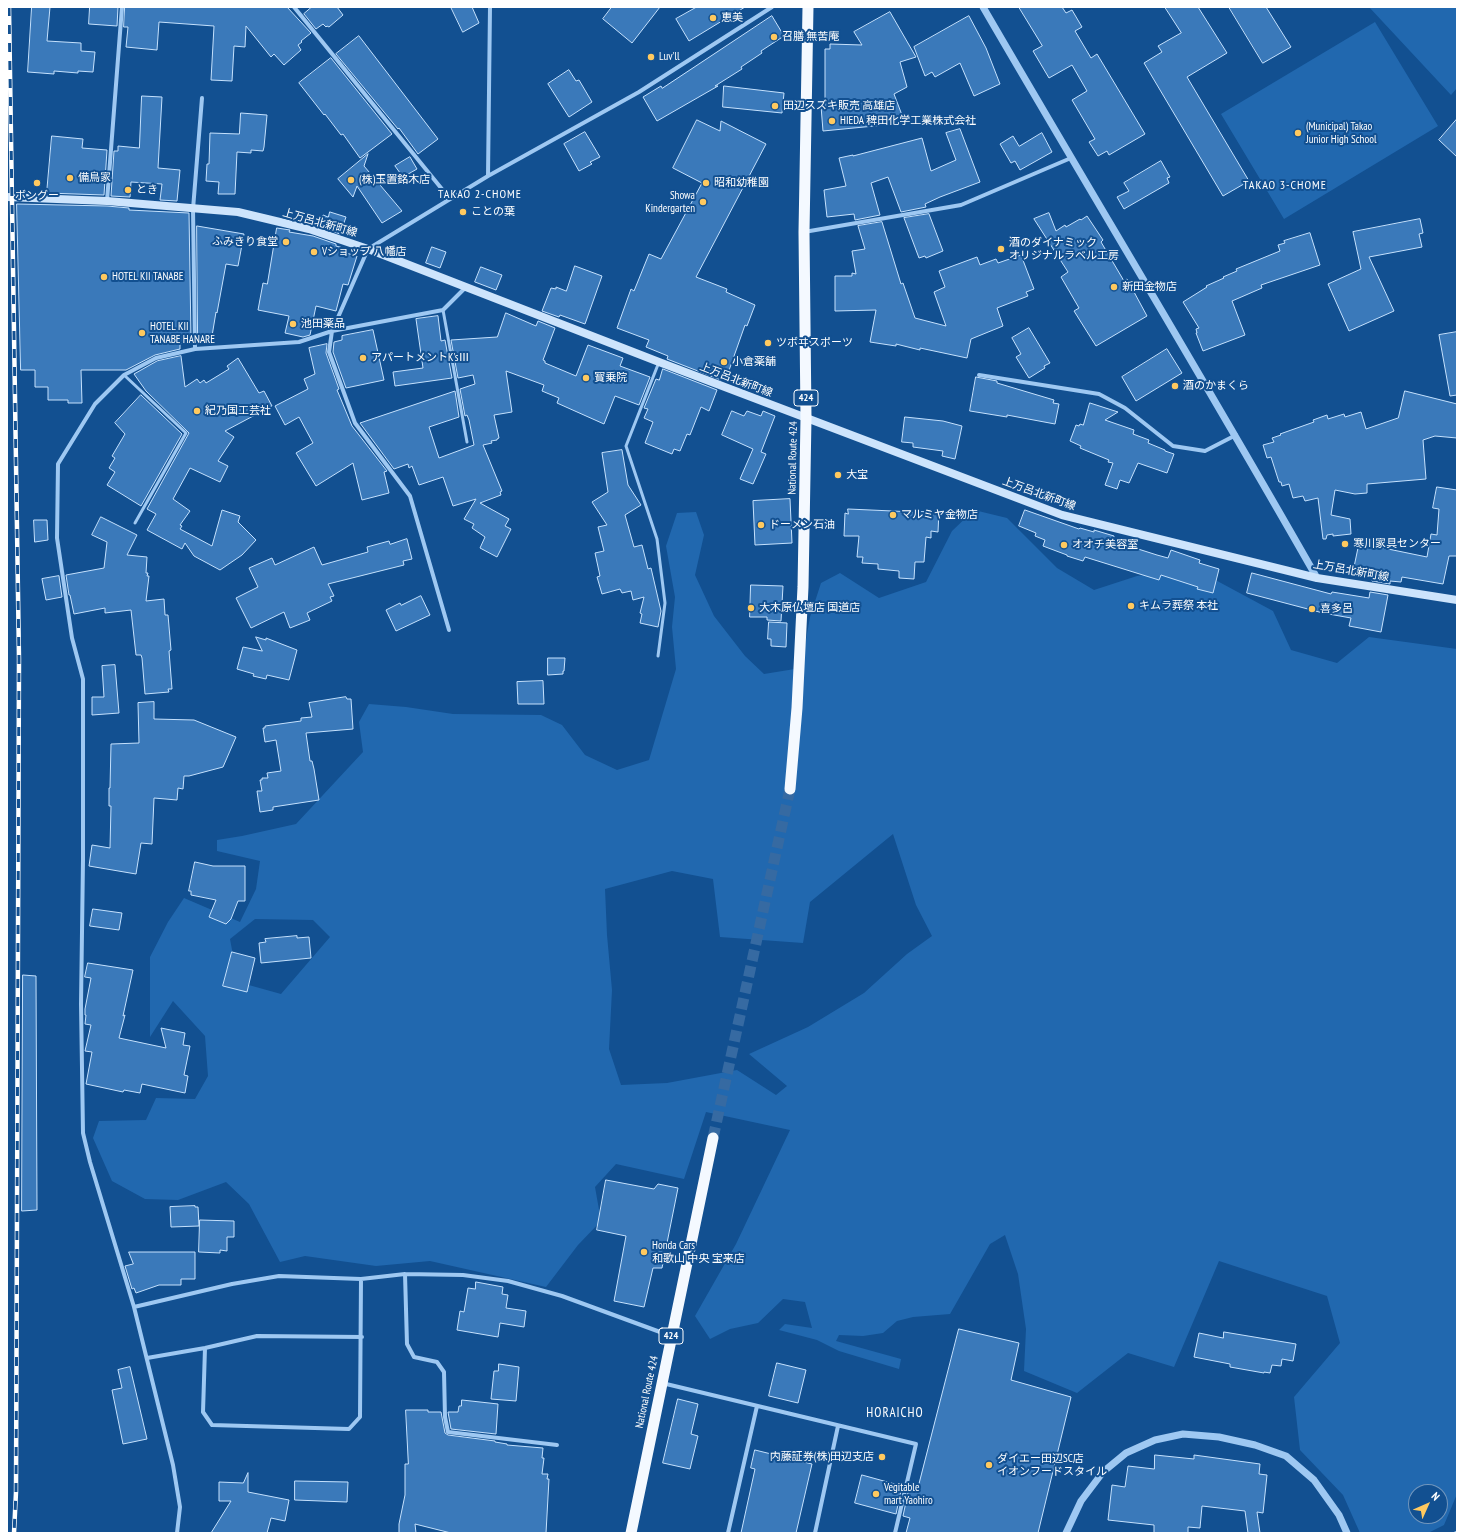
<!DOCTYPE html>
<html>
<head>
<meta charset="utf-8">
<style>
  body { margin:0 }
  #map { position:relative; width:1464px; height:1540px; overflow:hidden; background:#125091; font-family:"PT Sans Narrow",sans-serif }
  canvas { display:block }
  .frame { position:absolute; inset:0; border:8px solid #fff; pointer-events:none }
  .north { position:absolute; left:1408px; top:1484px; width:40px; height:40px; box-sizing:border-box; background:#125091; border:1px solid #7196bd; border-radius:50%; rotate:45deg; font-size:11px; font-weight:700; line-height:16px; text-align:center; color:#fff }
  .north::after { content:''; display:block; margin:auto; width:14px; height:18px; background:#ffc95f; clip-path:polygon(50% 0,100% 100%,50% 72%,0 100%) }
</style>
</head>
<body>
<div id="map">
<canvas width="1464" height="1540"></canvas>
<div class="frame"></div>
<div class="north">N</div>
</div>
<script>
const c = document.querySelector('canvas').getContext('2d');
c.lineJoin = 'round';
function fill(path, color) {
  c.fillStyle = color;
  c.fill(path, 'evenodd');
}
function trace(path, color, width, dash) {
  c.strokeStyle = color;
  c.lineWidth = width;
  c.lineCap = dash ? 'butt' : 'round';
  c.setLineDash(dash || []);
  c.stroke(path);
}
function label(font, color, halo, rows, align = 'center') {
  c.font = font + ' "PT Sans Narrow","Noto Sans JP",sans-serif';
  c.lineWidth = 4;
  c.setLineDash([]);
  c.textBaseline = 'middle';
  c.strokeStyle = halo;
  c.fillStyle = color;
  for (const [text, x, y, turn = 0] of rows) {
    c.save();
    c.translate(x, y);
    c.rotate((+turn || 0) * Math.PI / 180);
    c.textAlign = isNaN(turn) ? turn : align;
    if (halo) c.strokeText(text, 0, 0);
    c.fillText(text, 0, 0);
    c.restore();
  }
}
fill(new Path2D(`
  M1369,7H1457V88L1451,95Z
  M1375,22L1438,126L1284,219L1221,114Z
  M974,510L1007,518L1057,568L1094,590L1137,576L1195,569L1273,611L1291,650L1337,663L1369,637L1457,649V1494L1444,1525L1428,1533H1360L1343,1495L1300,1450L1294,1397L1340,1343L1327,1296L1219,1261L1174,1367L1128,1353L1077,1393L1024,1371L1026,1329L1018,1274L1005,1235L990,1244L950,1314L913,1317L897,1321L883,1333L863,1336L839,1335L836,1341L901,1359L899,1369L839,1351L817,1340L779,1330L785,1324L812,1328L805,1302L783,1299L758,1323L730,1329L710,1339L695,1316L736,1244L790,1130L706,1112L684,1179L616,1164L595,1187L601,1221L578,1245L546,1287L430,1261L376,1266L305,1256L280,1262L249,1204L226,1182L178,1200L145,1199L112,1181L93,1138L99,1121L146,1120L156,1098L195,1099L208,1076L205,1036L173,1001L150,1037V957L168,922L184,898L240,922L256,889L260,861L217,851V840L242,836L296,824L363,752L359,722L369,704L406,707L453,714L541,715L562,725L585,755L617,770L649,760L676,669L672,627L675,597L666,546L677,513L696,512L704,535L695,575L714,616L745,656L764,674L801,668L810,617L821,583L840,573L879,598L926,582L952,531ZM893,834L916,905L932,936L907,954L864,993L808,1027L749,1054L787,1086L776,1095L737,1070L667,1083L621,1085L609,1049L612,990L607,935L605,889L672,871L713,879L720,937L803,943L810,902ZM255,919L313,920L330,937L281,994L238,982L230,939ZM1416,1492H1440V1516H1416Z`), '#2168af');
const building = new Path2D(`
  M32,7H50L47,41L81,43V51L95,52L93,72L78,71V73L54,71V74L28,72Z
  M90,7H118L117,26L89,24Z
  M125,7H287L311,33L301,41L302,42L298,45L301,50L284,65L274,54L271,57L246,26L245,47L234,46L232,81L211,80L214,26L159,22L157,50L126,47L128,27H124Z
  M312,7H337L343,15L329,27L327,26L326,27L323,24L316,29L304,14Z
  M451,7H472L479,23L463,32Z
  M612,7H660L632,43L603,19Z
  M697,7H745L689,41L676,19Z
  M1019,7H1062L1066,13L1072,10L1082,27L1075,31L1091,58L1097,54L1145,134L1109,155L1107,151L1098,156L1089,142L1095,139L1072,100L1087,91L1072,65L1049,78L1033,51L1042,46Z
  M1165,7H1198L1227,53L1187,77L1249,181L1223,196L1144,63L1162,52L1158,46L1181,33Z
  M1229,7H1266L1291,47L1263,63Z
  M890,12L916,57L900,62L907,87L894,94L905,123L823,131L821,106H825V49H830V44L862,45L854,32Z
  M772,16L784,36L761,51L762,53L741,67L742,69L715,86H718L657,121L643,97L661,86L662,88Z
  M969,16L986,48L1000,84L974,96L960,63L935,77L932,72L925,76L914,47Z
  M359,36L438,139L418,154L399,128L398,129L336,54Z
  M331,58L392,134L360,158L343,134L341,135L325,114L324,115L299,83Z
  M569,70L576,81L579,80L592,102L569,117L548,84Z
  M724,86L784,93L782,113L723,107Z
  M142,96L162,97L158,168L180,170L177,201L160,200L162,184L131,182L130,197L111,196L114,151H118V146L139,148Z
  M241,113L267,115L264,147L263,151L251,150V153L237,152L235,194H218L219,182L206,181L207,164H209L210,133L239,134Z
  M1457,119V157L1439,140Z
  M697,120L720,131L721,121L766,144L696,277L727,289L726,292L755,305L747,326L745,325L727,376L723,375L721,380L667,359L668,356L646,347L649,340L617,328L631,289L634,291L649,254L661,259L702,183L673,168Z
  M960,129L980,182L940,197L925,204L926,207L901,212L888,177L871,183L880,215L855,220L854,214L827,217L824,190L846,186L839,158L853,155V156L922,138L931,171L956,160L946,133Z
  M585,132L600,157L590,162L592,164L579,171L564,144Z
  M1042,133L1052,152L1020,170L1015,161L1011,163L1000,144L1013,136L1019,146Z
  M52,136L83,139L82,148L107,150L104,195L47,193Z
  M368,154L364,166L402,211L382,223L357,186L353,197L338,179Z
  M410,157L417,169L403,177L395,166Z
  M1161,161L1170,177L1167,178L1169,183L1124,209L1117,197L1129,191L1124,183Z
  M17,204L107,206L129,208V210L189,213L191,339L180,344V349L155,355L126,370H81L82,403H68V400H48V387H35V370H21Z
  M330,212L346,217L340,234L318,226L323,215L328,217Z
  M1049,213L1056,231L1065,225L1066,227L1080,219L1081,220L1087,216L1103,240L1101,242L1124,281L1127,279L1147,316L1096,346L1074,311L1079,308L1061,277L1068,272L1034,219Z
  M929,214L943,251L926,258L925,256L919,258L904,218Z
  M1420,219L1423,233L1419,234L1422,247L1369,257L1394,311L1349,331L1328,284L1361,269L1353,232Z
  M882,222L901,284L903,283L915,318L946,326L934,292L945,287L939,271L977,257L980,265L996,259L998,263L1021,255L1034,289L1026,292L1028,296L997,308L1003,326L971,339L967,358L920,348V350L896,344V346L870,342L876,310L835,311V276H852V273L856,274L852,251L865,249L858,226Z
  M197,226L244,234L238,266L226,264L217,313L216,312L211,342L198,340Z
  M277,228L290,230L289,232L313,236L336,244V246L347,249L346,253L357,256L348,285L343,284L336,311L316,306L310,335L303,337L285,333L289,316L258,310L263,283L267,284Z
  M1310,233L1320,265L1261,285L1262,288L1232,301L1245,335L1203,351L1196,333H1197L1196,329L1199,328L1183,302L1207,287L1206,286L1224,278L1223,277L1237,271L1236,269L1280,251L1278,245L1285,243L1284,241Z
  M432,247L446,252L440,268L426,263Z
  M575,266L602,276L585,324L560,315L559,317L542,311L551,288L556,289V287L566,291Z
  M481,267L502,275L496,290L475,282Z
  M506,313L536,326L538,321L555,328L543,360L545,361V363L576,376L588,345L623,358L620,366L650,377L639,405L615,396L604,424L557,403L559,398L542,391L544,385L506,371L512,412L494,415L499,438L497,439V440L491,441L492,443L483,445L502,491L500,492L501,495L480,503L509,519L505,526L511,529L497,557L480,548L485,537L472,528L474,524L464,519L476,499L453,506L443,477L419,485L412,466L409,468L408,464L394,469L360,423L455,391L459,417L429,427L439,458L474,445L469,420L467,415L465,416L460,389L475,384L473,375L458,378L451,340L497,337Z
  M438,316L441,341L445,340L452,378L395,386L393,372L423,368L416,319Z
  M1029,328L1050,363L1044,366L1045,368L1029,378L1016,357L1021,354L1012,338Z
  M373,330L384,380L346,388L333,352L334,342L342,340V336Z
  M1457,332V395L1450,396L1439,335Z
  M327,344L326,353L339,389L337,390L352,426L387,471L384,472L389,493L362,500L353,463L316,486L296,453L313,443L299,417L285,425L275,406L308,389L304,379L315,374L309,348Z
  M1167,349L1182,373L1136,401L1122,377Z
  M181,356L185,387L197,379L200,383L204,380L206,383L229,369L227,366L238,358L259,393L264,391L272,406L225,431L234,437L218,461L228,466L220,482L190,468L173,499L190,511L180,525L182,526L180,529L212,546L222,510L240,516L238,522L256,540L242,555L220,570L194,556L185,543L182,549L147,530L156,514L147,509L189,433L146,391L134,374L157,361Z
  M663,369L717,390L709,411L701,407L690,435L687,434L680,451L674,449L672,454L645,443L653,422L644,418L648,409L644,408L656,379L659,380Z
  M976,377L997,381V383L1054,400L1053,403L1059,404L1055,424L1007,415V417L970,411Z
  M1405,391L1457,404V438L1435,436L1423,440L1426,479L1367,484V493L1355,494L1335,490L1331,515L1350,519L1351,534L1333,536V534L1327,535L1326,539H1323L1318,498L1305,501L1303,496L1293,498L1289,484L1282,486L1281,482H1279L1271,457L1267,458L1263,445L1274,442L1272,438L1281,435L1280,434L1314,422L1313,420L1327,415L1328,419L1344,414L1345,417L1361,412L1366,429L1398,418Z
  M141,395L182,434L141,506L107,485L115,472L109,468L115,458L112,456L125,434L115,423Z
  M1090,403L1118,412L1105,420L1134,430L1133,434L1149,440L1148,443L1165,450V451L1174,454L1167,473L1138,463L1129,483L1120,480L1117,489L1105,485L1113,463L1108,462L1109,460L1080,448L1081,446L1070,441L1076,425L1079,426L1080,424L1083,425Z
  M732,411L744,416L747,411L761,416L763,411L775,416L761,452L766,454L753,484L740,479L753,449L722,435Z
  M905,417L943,421L962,426L955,459L942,456L943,451L913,447V443L902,442Z
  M622,450L628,485L641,505L625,515L634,547L642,545L648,569L651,568L661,611L658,627L640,623L642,614L640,613L644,597L633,600L631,591L622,593L620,589L602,594L597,577L600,576L595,553L604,551L598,527L607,525L592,502L608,492L602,453Z
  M1437,487L1457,490V556H1449L1443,584L1402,577L1401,582L1390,581V584L1372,581L1374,572L1369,571V569L1354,567L1359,543L1427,557L1431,534L1437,535L1439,509L1433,508Z
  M790,499L792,543L755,545L753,501Z
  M848,509L915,512L939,511L938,532L931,531V538L926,537L924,562H915L914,579L899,578V571L878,569V564L862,563L863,557H857L859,536H844L845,513L848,514Z
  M1025,510L1079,529L1080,528L1094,532V530L1114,536L1113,541L1157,555L1168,558L1171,550L1200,560L1199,563L1219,569L1213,593L1197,589L1198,587L1161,575L1159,580L1085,557L1083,561L1067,556V555L1043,546L1045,540L1035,536L1036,533L1019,526Z
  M101,517L137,535L127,555L147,557L146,573H148L147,576H149L146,601L164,599L165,615H168L171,650L169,651L172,689H168L169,692L145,694L142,658L141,655H136L131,610L105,613V608L74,614L70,595H69L66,575L104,568L107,542L92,535Z
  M34,520H47L48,540L35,542Z
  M407,539L412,559L403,561L404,565L328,584L334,596L330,597L332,601L307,613L310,620L290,628L284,612L251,628L236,598L258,587L249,568L272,558L275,565L314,547L322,565L368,552L367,547L389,541L390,544Z
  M1252,573L1331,594L1332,592L1369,598L1370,592L1388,595L1381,632L1349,626L1351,618L1323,613L1247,593Z
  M59,576L62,597L46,600L42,579Z
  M751,585L783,586L781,621L767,620V617H750Z
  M421,596L430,615L396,631L386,610L400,603L401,605Z
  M769,622L787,623L786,647L771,646V639H768Z
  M256,637L266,640V638L297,650L289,680L267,675L266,679L253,676L254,674L237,669L243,647L262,651Z
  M548,658H565L564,671H563V674L548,675Z
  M115,665L119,713L92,715V697H104L102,666Z
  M543,681L544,704H518L517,682Z
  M346,697L347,699H351L353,729L306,733L310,761H312L314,769L319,800L273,807V810L260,812L257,791H262L260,780H262V778H268L267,773L281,771L276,740L265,742L263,728H265V726L301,721V718L312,717L309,703Z
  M154,702V719L194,720L236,737L223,767L189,776H184L183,789L178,788L177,800L154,798L152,844L141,843L136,874L89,866L92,845L110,848L111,806H109V788H110L111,744L139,743L138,703Z
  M195,862L213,866H245V901H238L231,919L226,924L209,917L216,900L191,895V891H189Z
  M93,909L122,913L119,930L90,926Z
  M297,936V938L309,937L311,958L261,963L259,943L266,942L265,939Z
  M232,952L255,958L247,992L223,986Z
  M88,963L133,970L123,1016L125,1015L119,1038L166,1048L161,1028L185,1033L183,1045L190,1046L184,1075L188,1076L185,1093L142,1084L140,1093L124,1090L123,1092L86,1084L92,1052L85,1051L91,1025L85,1024L86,1015H85V1009L91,978L85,977Z
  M23,975L36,976L37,1210L22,1211Z
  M606,1180L654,1189L658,1184L678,1188L662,1268H653L644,1307L614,1301L626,1236L597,1230Z
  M195,1206V1207H198L199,1226L171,1227L170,1207Z
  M200,1220L234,1221V1237H227V1251L220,1250V1253L199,1252Z
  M129,1252H195V1279H181V1285H159L136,1293L134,1288L132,1289L125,1266L133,1264Z
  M476,1282L503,1287L502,1294L508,1295L506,1308L526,1311L524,1327L500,1323L498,1337L457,1330L460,1311L464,1312L468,1288L475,1289Z
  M959,1329L1019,1343L1011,1380L1071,1397L1038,1533H906L910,1518L903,1516L909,1488L917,1490Z
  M1224,1332L1296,1344L1293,1361L1282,1359L1281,1366L1272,1365L1270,1373L1264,1372V1373L1230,1367V1364L1194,1357L1199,1333L1223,1338Z
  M777,1363L806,1370L798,1403L769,1396Z
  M499,1364L519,1367L516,1401L491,1399L494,1371H498Z
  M130,1367L147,1439L123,1444L112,1390L122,1388L118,1370Z
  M678,1399L698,1404L691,1434L698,1436L690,1469L663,1463Z
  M462,1400L498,1404L496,1434L451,1429L448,1412H458L459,1406H461Z
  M406,1410H428V1412H441L445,1433L448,1435L495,1441V1442L507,1444V1445L543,1448L542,1458H544L542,1474H548L547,1479H549L546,1533H451L415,1524L416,1533H399V1524L405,1495V1464H408Z
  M755,1450L812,1464L796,1533H741L755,1469L751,1468Z
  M1155,1455L1194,1459V1455L1260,1464L1259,1474L1267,1475L1263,1513L1257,1512L1260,1533H1248L1245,1511L1202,1506L1200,1528L1188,1527V1533H1154V1525L1108,1520L1112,1485L1125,1487L1128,1466L1154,1469Z
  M248,1473V1492L289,1500L285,1521L271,1518L267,1533H211L231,1501H219V1482L243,1483Z
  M862,1475L902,1486L896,1514L855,1503Z
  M295,1481L348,1482L347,1502L295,1500Z`);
fill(building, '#3a79ba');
trace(building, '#c5e1fd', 1);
trace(new Path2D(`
  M713,1138L790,789`), '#366aa2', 11, [11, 5.5]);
trace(new Path2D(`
  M443,310L467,442
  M124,375L186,433L135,523
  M658,656L665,603L657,539L626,446L659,362`), '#9ec8f2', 3);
trace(new Path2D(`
  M294,7L450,199
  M488,176L490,7
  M107,201L122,7
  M804,232L961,205L1071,158
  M195,349L193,209L202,98
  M979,375L1099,394L1125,408L1173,446L1205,451L1236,435
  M449,630L410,496L355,423L329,352L332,331L368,249L488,176L639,92L772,7
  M405,1274L407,1344L414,1357L437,1362L444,1372L445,1417L448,1432L557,1445
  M134,1307L232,1284L279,1276L361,1279L405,1274L463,1275L508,1281L562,1296L671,1336
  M205,1348L203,1412L212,1425L349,1429L360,1417L361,1279
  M147,1358L205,1348L257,1336L362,1337
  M662,1383L916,1444L895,1533
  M177,1533L180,1507L173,1465L134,1307L90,1162L83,1133L81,1004L83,860V679L72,638L57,538L58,464L95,404L124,375L156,358L195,349L299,342L332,331L443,310L466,287
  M728,1533L757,1406
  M815,1533L838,1426
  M1456,1533H1457`), '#9ec8f2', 4);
trace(new Path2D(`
  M983,7C1094,198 1208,386 1317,578
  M1066,1533L1081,1501L1103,1472L1126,1453L1155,1440L1183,1434L1219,1437L1255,1445L1286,1456L1314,1480L1339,1515L1347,1533`), '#9ec8f2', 7);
trace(new Path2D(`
  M7,197L107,201L238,212L309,229L368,249L659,362L1062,515L1317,578L1457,600`), '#cde4fc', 8);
trace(new Path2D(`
  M790,789L797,708L803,587L806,418L804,232L808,7
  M631,1533L713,1138`), '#f4f9ff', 11);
const rail = new Path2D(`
  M9,7L19,659L16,1492L14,1533`);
trace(rail, '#fff', 4.5);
trace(rail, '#125091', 3, [9]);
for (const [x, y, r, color] of [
  [713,18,4,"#ffc95f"],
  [774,37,4,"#ffc95f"],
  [651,57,4,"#ffc95f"],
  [775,106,4,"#ffc95f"],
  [832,121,4,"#ffc95f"],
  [1298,133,4,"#ffc95f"],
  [70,178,4,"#ffc95f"],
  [351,180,4,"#ffc95f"],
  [37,183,4,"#ffc95f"],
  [706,183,4,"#ffc95f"],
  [128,190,4,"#ffc95f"],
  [703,202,4,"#ffc95f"],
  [463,212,4,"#ffc95f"],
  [286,242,4,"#ffc95f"],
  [1001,249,4,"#ffc95f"],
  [314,252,4,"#ffc95f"],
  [104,277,4,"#ffc95f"],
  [1114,287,4,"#ffc95f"],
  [293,324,4,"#ffc95f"],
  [142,333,4,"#ffc95f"],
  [768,343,4,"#ffc95f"],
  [363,358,4,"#ffc95f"],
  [724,362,4,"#ffc95f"],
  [586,378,4,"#ffc95f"],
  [1175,386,4,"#ffc95f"],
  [197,411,4,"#ffc95f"],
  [838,475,4,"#ffc95f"],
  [893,515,4,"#ffc95f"],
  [761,525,4,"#ffc95f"],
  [1345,544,4,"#ffc95f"],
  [1064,545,4,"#ffc95f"],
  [1131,606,4,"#ffc95f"],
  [751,608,4,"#ffc95f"],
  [1312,609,4,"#ffc95f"],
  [644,1252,4,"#ffc95f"],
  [882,1457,4,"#ffc95f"],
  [989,1465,4,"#ffc95f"],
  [876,1494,4,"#ffc95f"]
]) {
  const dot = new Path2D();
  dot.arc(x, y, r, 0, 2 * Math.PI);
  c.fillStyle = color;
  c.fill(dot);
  trace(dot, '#125091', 1.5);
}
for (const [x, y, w] of [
  [806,398,24],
  [671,1336,24]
]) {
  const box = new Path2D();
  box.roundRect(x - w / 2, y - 8, w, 16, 3);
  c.fillStyle = '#125091';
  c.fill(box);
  trace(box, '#fff', 1);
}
label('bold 10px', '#fff', null, [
  ["424",806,398],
  ["424",671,1336]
]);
label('11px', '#fff', '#125091', [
  ["恵美",721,18],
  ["召膳 無苦庵",782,37],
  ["Luv'll",659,57],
  ["田辺スズキ販売 高雄店",783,106],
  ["HIEDA 稗田化学工業株式会社",840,121],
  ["(Municipal) Takao",1306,127],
  ["Junior High School",1306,140],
  ["備鳥家",78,178],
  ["(株)玉置銘木店",359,180],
  ["昭和幼稚園",714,183],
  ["とき",136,190],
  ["ボングー",37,196,"center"],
  ["Showa",695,196,"right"],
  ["Kindergarten",695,209,"right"],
  ["ことの葉",471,212],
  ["ふみきり食堂",278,242,"right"],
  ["酒のダイナミック",1009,243],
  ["オリジナルラベル工房",1009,256],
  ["Vショップ 八幡店",322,252],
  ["HOTEL KII TANABE",112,277],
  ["新田金物店",1122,287],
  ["池田薬品",301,324],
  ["HOTEL KII",150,327],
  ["TANABE HANARE",150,340],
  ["ツボヰスポーツ",776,343],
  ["アパートメントK'sⅢ",371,358],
  ["小倉薬舗",732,362],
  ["寳乗院",594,378],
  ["酒のかまくら",1183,386],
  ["紀乃国工芸社",205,411],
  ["大宝",846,475],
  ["マルミヤ金物店",901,515],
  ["ドーメン石油",769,525],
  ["寒川家具センター",1353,544],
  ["オオチ美容室",1072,545],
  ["キムラ葬祭 本社",1139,606],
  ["大木原仏壇店 国道店",759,608],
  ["喜多呂",1320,609],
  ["Honda Cars",652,1246],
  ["和歌山 中央 宝来店",652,1259],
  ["内藤証券(株)田辺支店",874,1457,"right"],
  ["ダイエー田辺SC店",997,1459],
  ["イオンフードスタイル",997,1472],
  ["Vegitable",884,1488],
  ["mart Yaohiro",884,1501]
], 'left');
label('11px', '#fff', '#125091', [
  ["上万呂北新町線",320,223,16],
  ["上万呂北新町線",736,380,21],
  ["National Route 424",793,458,-89],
  ["上万呂北新町線",1039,494,20],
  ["上万呂北新町線",1351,571,10],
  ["National Route 424",647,1392,-78]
]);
c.letterSpacing = '1px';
label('12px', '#fff', '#125091', [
  ["TAKAO 3-CHOME",1285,186],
  ["TAKAO 2-CHOME",480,195]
]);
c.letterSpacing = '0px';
c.letterSpacing = '1px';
label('13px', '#fff', '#125091', [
  ["HORAICHO",895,1413]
]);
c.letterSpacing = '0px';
</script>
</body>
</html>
